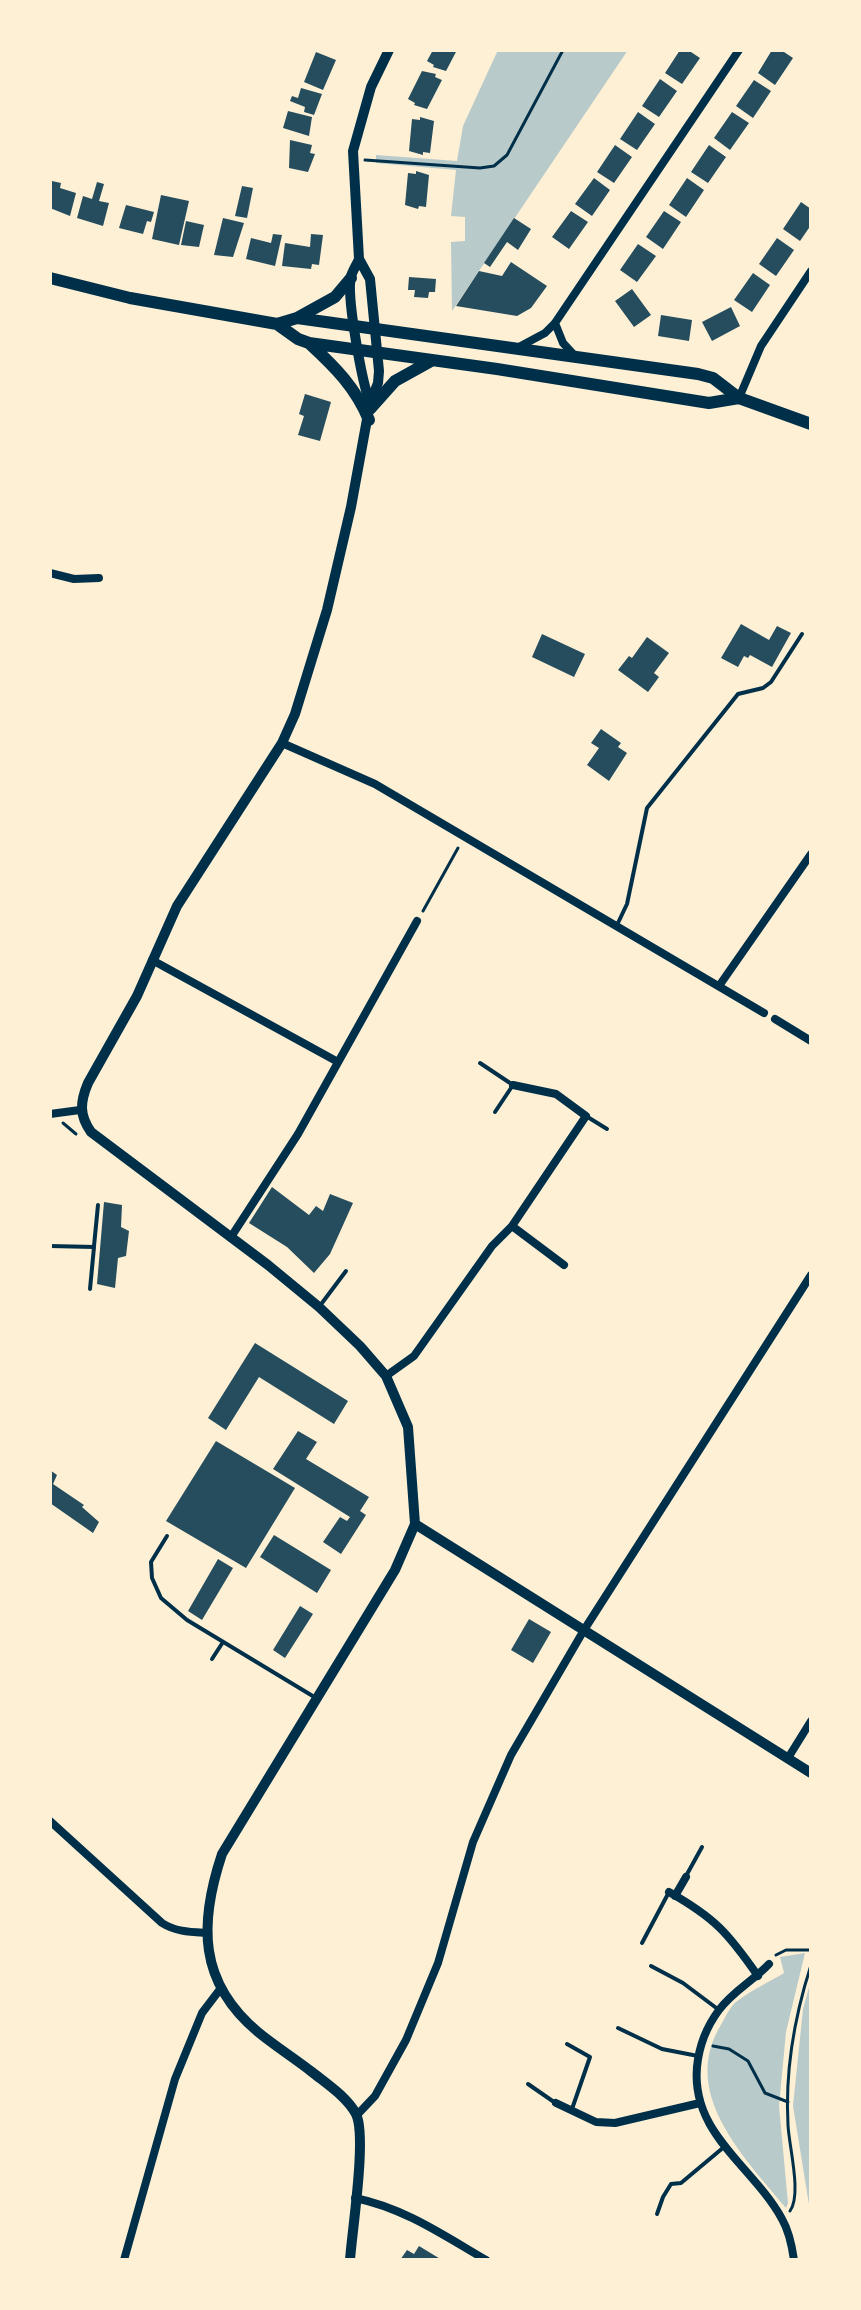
<!DOCTYPE html>
<html>
<head>
<meta charset="utf-8">
<style>
  body { margin:0 }
  #map { position:relative; width:861px; height:2310px; overflow:hidden; background:#fdf0d5; font-family:"Nunito Sans",sans-serif }
  canvas { display:block }
  .frame { position:absolute; inset:0; border:52px solid #fdf0d5; pointer-events:none }
</style>
</head>
<body>
<div id="map">
<canvas width="861" height="2310"></canvas>
<div class="frame"></div>
</div>
<script>
const c = document.querySelector('canvas').getContext('2d');
c.lineJoin = 'round';
function fill(path, color) {
  c.fillStyle = color;
  c.fill(path, 'evenodd');
}
function trace(path, color, width, dash) {
  c.strokeStyle = color;
  c.lineWidth = width;
  c.lineCap = dash ? 'butt' : 'round';
  c.setLineDash(dash || []);
  c.stroke(path);
}
fill(new Path2D(`
  M498,50H628L452,311L451,242L465,241V217L451,216L456,170L376,163V155L457,161L463,126Z
  M805,1953L786,2032L779,2106L788,2203L786,2208C744,2157 678,2092 722,2023C726,2016 730,2007 736,2002C750,1991 769,1982 784,1973L780,1957Z
  M811,1980V2217L793,2106L803,2009Z`), '#b9caca');
fill(new Path2D(`
  M433,50H457L446,71L433,67L434,65L427,61Z
  M680,50H688L700,58L682,84L665,73Z
  M772,50H781L793,58L775,85L758,73Z
  M316,52L336,60L323,90L304,82Z
  M422,71L436,74L435,77L442,80L427,109L414,105L415,103L408,99Z
  M660,79L677,91L659,117L642,106Z
  M754,80L771,91L753,118L736,106Z
  M301,88L322,94L314,115L304,112L305,107L290,101L292,96L298,98Z
  M288,111L312,117L309,136L283,128Z
  M638,112L655,124L637,150L620,139Z
  M732,112L749,123L730,150L714,138Z
  M420,117L434,121L430,153L423,152V155L409,151L412,119L420,120Z
  M290,140L312,145L310,153L315,154L308,172L289,168Z
  M615,145L632,157L614,183L597,172Z
  M709,145L726,157L708,183L691,172Z
  M416,171L429,175L426,207L419,206L418,209L405,205L408,173L416,174Z
  M594,178L610,190L592,216L575,204Z
  M687,178L704,190L686,217L669,205Z
  M52,181L61,183L60,188L76,193L70,216L50,208Z
  M97,182L104,184L99,201L109,203L103,226L77,218L83,196L92,199Z
  M242,186L253,188L247,218L235,216Z
  M161,195L189,201L179,245L152,239Z
  M801,202L811,209V225L800,241L783,229Z
  M126,205L154,212L151,222L147,221L143,234L119,228Z
  M571,211L588,222L569,249L552,237Z
  M664,211L681,222L663,249L646,237Z
  M223,218L244,223L233,257L214,255Z
  M514,218L531,229L518,250L507,242L490,267L484,263Z
  M186,221L204,225L199,247L181,245Z
  M273,234L282,235L275,266L246,259L251,238L271,243Z
  M311,234L323,235L319,265L312,264L311,269L282,266L285,243L310,247Z
  M777,238L794,250L776,276L759,264Z
  M638,244L656,256L637,282L620,270Z
  M511,262L547,286L531,308L517,316L456,306L479,271L502,276Z
  M753,273L770,285L752,312L734,300Z
  M409,277L436,279L435,292H429L428,298L414,297L415,290H408Z
  M632,289L651,315L634,327L615,301Z
  M731,307L740,326L712,341L702,322Z
  M661,315L692,320L689,341L658,336Z
  M305,394L331,402L320,441L298,435L304,416L299,414Z
  M741,624L769,640L777,626L791,633L772,667L750,655L748,658L744,656L738,667L721,658Z
  M542,634L585,654L574,677L532,657Z
  M647,637L669,653L654,673L659,677L648,692L618,670L629,656L632,658Z
  M601,729L621,743L618,747L627,753L609,781L587,765L599,748L591,743Z
  M272,1187L309,1215L316,1206L323,1211L330,1194L353,1203L330,1254L314,1273L287,1247L249,1223Z
  M104,1202L122,1205L121,1227L129,1231L126,1256L118,1258L115,1288L97,1284Z
  M255,1343L348,1401L334,1424L259,1377L226,1430L208,1418Z
  M298,1431L317,1442L306,1459L369,1497L360,1511L366,1515L341,1554L323,1542L340,1517L347,1521L350,1517L273,1469Z
  M216,1441L295,1488L246,1568L166,1521Z
  M50,1470L57,1475L53,1484L84,1505L82,1507L99,1522L93,1533L50,1503Z
  M274,1535L331,1570L317,1593L260,1557Z
  M218,1559L233,1568L202,1620L188,1611Z
  M300,1606L313,1614L285,1658L273,1650Z
  M529,1619L551,1632L533,1663L511,1650Z
  M419,2246L442,2260H400L407,2250L414,2254Z`), '#264d5e');
trace(new Path2D(`
  M365,160L480,168L494,166L507,155L563,50
  M423,911L458,848
  M63,1123L76,1134
  M776,1955L786,1950H811
  M713,2046L729,2049L748,2061L765,2093L788,2102
  M790,2211C802,2194 789,2147 788,2125C785,2072 795,2015 811,1965`), '#003049', 3);
trace(new Path2D(`
  M617,925L627,904L647,808L738,694L763,688L771,682L802,634
  M480,1063L513,1085L495,1112
  M586,1116L607,1129
  M50,1246L94,1247L90,1289
  M94,1246L98,1205
  M319,1307L346,1271
  M167,1536L151,1562L152,1578L161,1598L187,1620L316,1698
  M212,1659L223,1642
  M686,1876L702,1847
  M642,1943L669,1892
  M651,1966L683,1983L719,2010
  M618,2028L662,2049L698,2056
  M567,2044L590,2057L572,2109
  M528,2084L554,2102
  M657,2214L663,2197L671,2184L681,2183L724,2147`), '#003049', 4);
trace(new Path2D(`
  M555,323L563,343L575,356
  M517,348L545,333L555,323L739,50
  M739,398L761,346L811,271
  M50,573L74,579L99,578
  M282,743L375,784L764,1013
  M152,960L338,1062
  M719,986L811,854
  M775,1019L811,1041
  M50,1114L80,1110
  M512,1226L564,1265
  M231,1237L298,1134L417,921
  M386,1376L414,1356L492,1246L512,1226L586,1116L556,1094L513,1085
  M788,1758L811,1721
  M50,1821L162,1923C176,1932 191,1932 208,1933
  M669,1892C715,1918 728,1933 758,1976
  M675,1896L686,1877
  M769,1964C753,1981 733,1991 719,2010C707,2026 699,2046 697,2067C691,2134 753,2166 782,2219C789,2231 792,2246 794,2260
  M556,2103L596,2122L615,2123L700,2103
  M357,2115L375,2096L406,2040L438,1963L473,1842L511,1755L584,1630L811,1275
  M355,2198C404,2208 443,2235 486,2260
  M124,2260L175,2079L202,2013L221,1988`), '#003049', 8);
trace(new Path2D(`
  M359,259C357,264 353,270 351,276C346,296 362,382 370,403
  M415,1524L811,1773
  M350,2260C352,2231 367,2136 356,2114C347,2097 327,2084 312,2072C294,2058 275,2046 258,2032C198,1982 199,1923 222,1854L395,1570L415,1524L408,1427L386,1376L360,1346L319,1307L268,1265L91,1132C79,1115 80,1102 88,1083L137,996L177,906L282,743L295,714L327,610L351,507L370,403L378,383L379,371L370,279L359,259L353,151L371,87L389,50`), '#003049', 10);
trace(new Path2D(`
  M50,278L130,298L277,324L298,339L309,343L497,369L709,403L739,398
  M297,318L335,297L351,278
  M277,324L297,318L698,374L713,378L739,398L811,424
  M310,344C335,367 356,388 369,420
  M370,409L395,381L431,361`), '#003049', 12);
</script>
</body>
</html>
